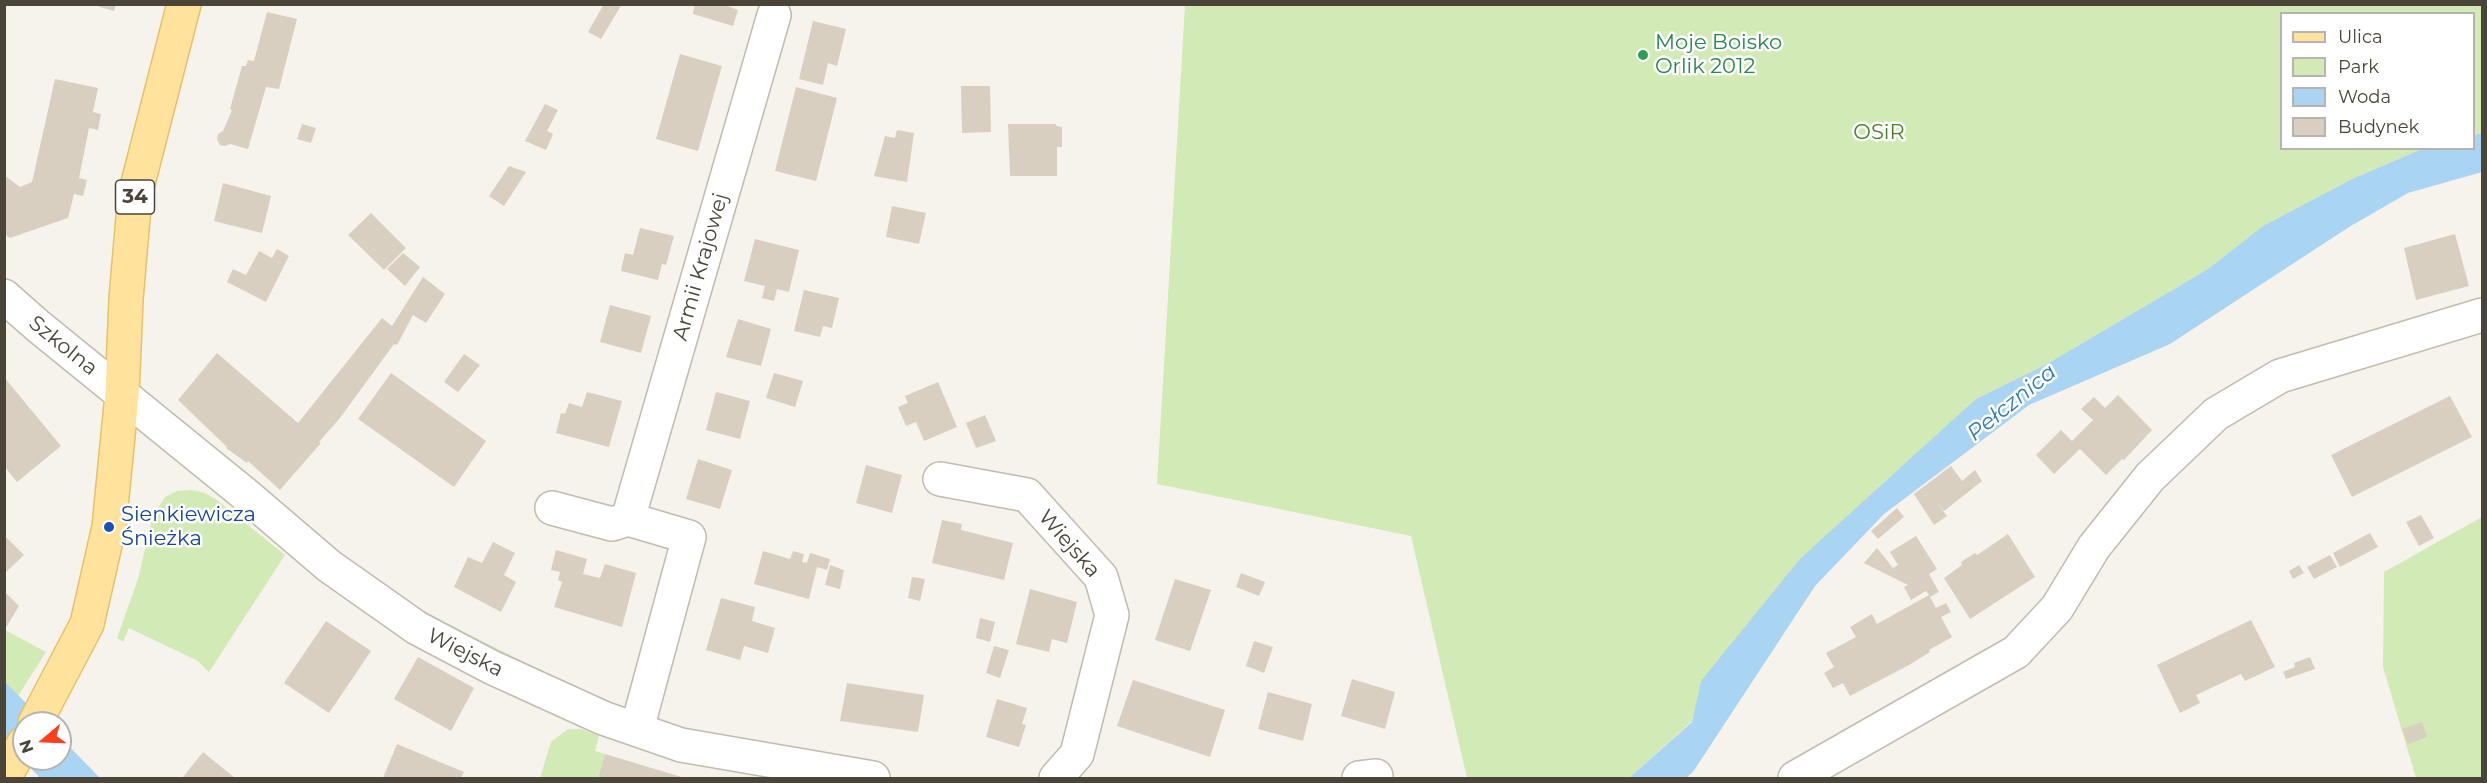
<!DOCTYPE html>
<html>
<head>
<meta charset="utf-8">
<style>
  body { margin:0 }
  #map { position:relative; width:2487px; height:783px; overflow:hidden; background:#f6f3ec; font-family:Montserrat,sans-serif }
  canvas { display:block }
  .frame { position:absolute; inset:0; border:6px solid #4b4439; pointer-events:none }
  .legend { position:absolute; left:2280px; top:12px; width:195px; height:138px; box-sizing:border-box; background:#fff; border:2px solid #b7b4b0; margin:0; padding:8px 10px; list-style:none; font-size:18px; color:#4b4439 }
  .legend li { display:flex; align-items:center; gap:12px; height:30px }
  .legend b { width:30px; border:2px solid #b7b4b0 }
  .north { position:absolute; left:12px; top:711px; width:60px; height:60px; box-sizing:border-box; background:#fff; border:2px solid #b7b4b0; border-radius:50%; rotate:251deg; font-size:16px; font-weight:700; line-height:24px; text-align:center; color:#4b4439 }
  .north::after { content:''; display:block; margin:auto; width:21px; height:27px; background:#fc3f1d; clip-path:polygon(50% 0,100% 100%,50% 72%,0 100%) }
</style>
</head>
<body>
<div id="map">
<canvas width="2487" height="783"></canvas>
<div class="frame"></div>
<ul class="legend">
<li><b style="height:8px;background:#ffe39c"></b>Ulica</li>
<li><b style="height:16px;background:#d2eab5"></b>Park</li>
<li><b style="height:16px;background:#a9d4f2"></b>Woda</li>
<li><b style="height:16px;background:#d8cfc1"></b>Budynek</li>
</ul>
<div class="north">N</div>
</div>
<script>
const c = document.querySelector('canvas').getContext('2d');
c.lineJoin = 'round';
function fill(path, color) {
  c.fillStyle = color;
  c.fill(path, 'evenodd');
}
function trace(path, color, width, dash) {
  c.strokeStyle = color;
  c.lineWidth = width;
  c.lineCap = dash ? 'butt' : 'round';
  c.setLineDash(dash || []);
  c.stroke(path);
}
function label(font, color, halo, rows, align = 'center') {
  c.font = font + ' Montserrat,sans-serif';
  c.lineWidth = 5;
  c.setLineDash([]);
  c.textBaseline = 'middle';
  c.strokeStyle = halo;
  c.fillStyle = color;
  for (const [text, x, y, turn = 0] of rows) {
    c.save();
    c.translate(x, y);
    c.rotate((+turn || 0) * Math.PI / 180);
    c.textAlign = isNaN(turn) ? turn : align;
    if (halo) c.strokeText(text, 0, 0);
    c.fillText(text, 0, 0);
    c.restore();
  }
}
fill(new Path2D(`
  M1185,5H2482V133L2474,135V14H2282V148L2422,149L2352,179L2263,226L2208,269L2047,364L1976,399L1702,681L1692,721L1629,778H1467L1411,536L1157,484Z
  M191,490L205,493L217,500L285,555L209,672L198,661L129,628L123,642L117,638L138,579L153,515L165,497L177,491Z
  M2482,517V778H2416L2383,667L2384,572Z
  M345,559C363,570 377,584 394,594C467,636 542,671 618,705L606,706L478,651L420,619L341,563Z
  M5,630L46,652L18,696L5,682Z
  M568,729H581L599,736L595,751L605,754L598,778H540L551,742Z`), '#d2eab5');
fill(new Path2D(`
  M2482,133V172L2408,193L2349,227L2170,344L2029,405L1884,514L1815,586L1693,772L1686,778H1629L1692,722L1701,681L1800,559L1976,399L2047,364L2208,269L2263,226L2352,179L2422,149L2474,148V135Z
  M5,682L46,723L24,759H60V737L100,778H40L5,741Z`), '#a9d4f2');
fill(new Path2D(`
  M90,4H116L114,11Z
  M604,4H622L601,39L588,32Z
  M695,4H722L738,10L733,26L693,14Z
  M267,12L297,19L279,89L266,87L248,149L230,144L225,146L220,145L217,140L218,134L223,131L232,110L230,109L242,66H246L248,60L254,61Z
  M813,21L846,29L837,66L828,63L823,85L799,79Z
  M680,54L722,66L698,151L656,139Z
  M55,79L98,88L93,112L101,114L98,130L89,128L79,178L87,180L83,196L74,194L68,218L10,238L4,234V175L20,187L32,182Z
  M961,86H990L991,132L962,133Z
  M796,87L837,98L816,181L775,171Z
  M545,104L558,110L547,131L553,134L546,150L525,141Z
  M302,124L316,128L311,143L297,139Z
  M1008,124H1056V126L1062,127V147H1057V176H1010Z
  M897,130L914,133L907,182L874,176L885,136L895,138Z
  M509,166L526,172L504,206L489,196Z
  M223,183L271,196L262,233L214,221Z
  M892,206L926,213L919,244L886,237Z
  M371,213L406,248L384,270L348,235Z
  M640,228L674,236L666,265L662,264L658,280L621,271L625,253L633,255Z
  M2455,234L2469,286L2416,300L2404,248Z
  M755,239L799,250L789,292L777,289L774,301L762,298L765,286L744,281Z
  M277,249L289,256L266,302L227,282L233,269L246,275L259,251L272,258Z
  M403,253L420,267L405,286L387,269Z
  M423,277L445,294L426,323L413,315L397,345L394,344L340,418L319,442L321,443L280,490L248,461L247,463L226,448L227,447L178,400L217,353L298,423L382,318L392,326Z
  M804,290L839,298L832,328L823,326L820,337L794,331Z
  M610,305L651,316L641,353L600,342Z
  M738,319L771,329L761,366L726,357Z
  M464,354L480,365L458,392L444,382Z
  M391,373L486,441L454,487L358,419Z
  M774,373L803,381L795,407L766,398Z
  M4,377L61,446L17,482L4,466Z
  M938,382L957,427L924,441L916,422L906,426L898,407L908,403L905,396Z
  M587,392L622,401L609,447L556,433L561,413L565,414L569,403L582,407Z
  M716,392L750,401L740,439L706,430Z
  M2118,395L2152,430L2124,460L2122,459L2106,475L2080,449L2054,474L2036,455L2061,430L2072,441L2093,420L2081,409L2094,397L2105,408Z
  M2450,396L2472,437L2352,497L2331,455Z
  M985,415L996,441L976,448L966,423Z
  M698,459L732,470L720,509L686,499Z
  M866,465L902,475L892,513L856,503Z
  M1951,466L1962,481L1975,470L1982,481L1944,511L1937,503L1947,516L1934,525L1914,494Z
  M1897,508L1904,517L1878,539L1871,531Z
  M2421,515L2434,538L2419,546L2406,522Z
  M942,520L962,524L961,530L1013,543L1004,580L932,563Z
  M2370,533L2378,547L2340,567L2333,553Z
  M2008,534L2035,577L1970,619L1944,578L1962,565L1961,562L1975,553L1977,555Z
  M4,535L24,555L4,574Z
  M1916,536L1937,569L1929,574L1939,592L1930,597L1936,608L1946,603L1951,612L1941,617L1952,637L1929,650L1930,652L1909,665L1850,696L1843,683L1833,688L1824,673L1834,667L1826,653L1856,637L1850,627L1872,614L1877,624L1929,595L1926,591L1911,600L1904,587L1908,585L1864,563L1877,548L1893,568L1898,565L1890,552Z
  M493,542L515,553L504,575L516,582L501,612L454,587L468,557L482,563Z
  M556,550L587,559L583,574L600,578L605,564L636,573L622,627L554,607L562,582L558,580L560,572L551,570Z
  M763,551L790,559L793,551L804,554L802,562L807,563L810,553L830,559L827,570L817,567L809,599L754,584Z
  M2330,555L2337,567L2314,579L2307,567Z
  M830,565L844,570L840,589L825,585Z
  M2299,565L2304,573L2293,579L2289,571Z
  M1241,573L1265,582L1259,596L1236,587Z
  M912,577L925,579L920,601L908,598Z
  M1175,579L1211,590L1190,651L1155,640Z
  M1030,589L1077,602L1067,643L1052,639L1049,652L1016,644Z
  M4,591L19,606L4,631Z
  M721,598L755,607L752,621L775,628L768,653L744,646L740,660L706,650Z
  M980,618L995,622L990,642L976,638Z
  M2251,620L2275,667L2245,681L2241,674L2196,695L2200,703L2180,713L2157,665Z
  M326,621L371,651L329,713L284,683Z
  M1254,641L1273,647L1264,673L1246,666Z
  M994,646L1009,650L1000,678L986,673Z
  M418,657L474,688L451,731L394,699Z
  M2310,657L2315,669L2286,679L2283,672L2295,667L2294,663Z
  M1352,679L1395,692L1385,729L1341,716Z
  M1133,680L1225,710L1210,757L1117,726Z
  M847,683L924,695L918,732L840,721Z
  M1268,692L1312,704L1303,741L1258,729Z
  M997,699L1027,708L1022,724L1026,725L1019,747L986,737Z
  M2422,722L2427,737L2408,744L2402,729Z
  M397,744L464,772L461,778H383Z
  M203,752L235,778H185L183,777Z
  M605,754L685,778H598Z`), '#d8cfc1');
const minor = new Path2D(`
  M4,296L38,326L246,495L329,566L417,628L491,667L603,718L681,745L873,778
  M940,479L1027,495L1101,577L1112,615L1077,754L1056,778
  M552,508L612,524L628,519
  M637,729L689,537L628,519L774,15
  M1359,778L1376,776
  M1795,778L2016,652L2057,608L2094,547L2150,477L2216,414L2280,376L2482,315`);
const major = new Path2D(`
  M35,723L87,624L109,527L122,395L126,299L135,195L184,4
  M4,778L24,743`);
trace(minor, '#c2bbae', 36);
trace(major, '#e6c16a', 36);
trace(minor, '#fff', 33);
trace(major, '#ffe39c', 33);
for (const [x, y, r, color] of [
  [1643,55,6,"#2e9e5b"],
  [109,527,6,"#1a4fb4"]
]) {
  const dot = new Path2D();
  dot.arc(x, y, r, 0, 2 * Math.PI);
  c.fillStyle = color;
  c.fill(dot);
  trace(dot, '#fff', 2);
}
for (const [x, y, w] of [
  [135,197,39]
]) {
  const box = new Path2D();
  box.roundRect(x - w / 2, y - 17, w, 34, 4.5);
  c.fillStyle = '#fff';
  c.fill(box);
  trace(box, '#4b4439', 1.5);
}
label('bold 20px', '#4b4439', null, [
  ["34",135,197]
]);
label('21px', '#27864d', '#fff', [
  ["Moje Boisko",1655,43],
  ["Orlik 2012",1655,67]
], 'left');
label('21px', '#4a7f2a', '#fff', [
  ["OSiR",1879,133]
]);
label('21px', '#4b4439', '#fff', [
  ["Armii Krajowej",701,267,-74],
  ["Szkolna",63,346,39],
  ["Wiejska",1069,544,49],
  ["Wiejska",465,653,27]
]);
label('21px', '#164399', '#fff', [
  ["Sienkiewicza",121,515],
  ["Śnieżka",121,539]
], 'left');
label('italic 22px', '#2e7ab2', '#fff', [
  ["Pełcznica",2012,403,-39]
]);
</script>
</body>
</html>
